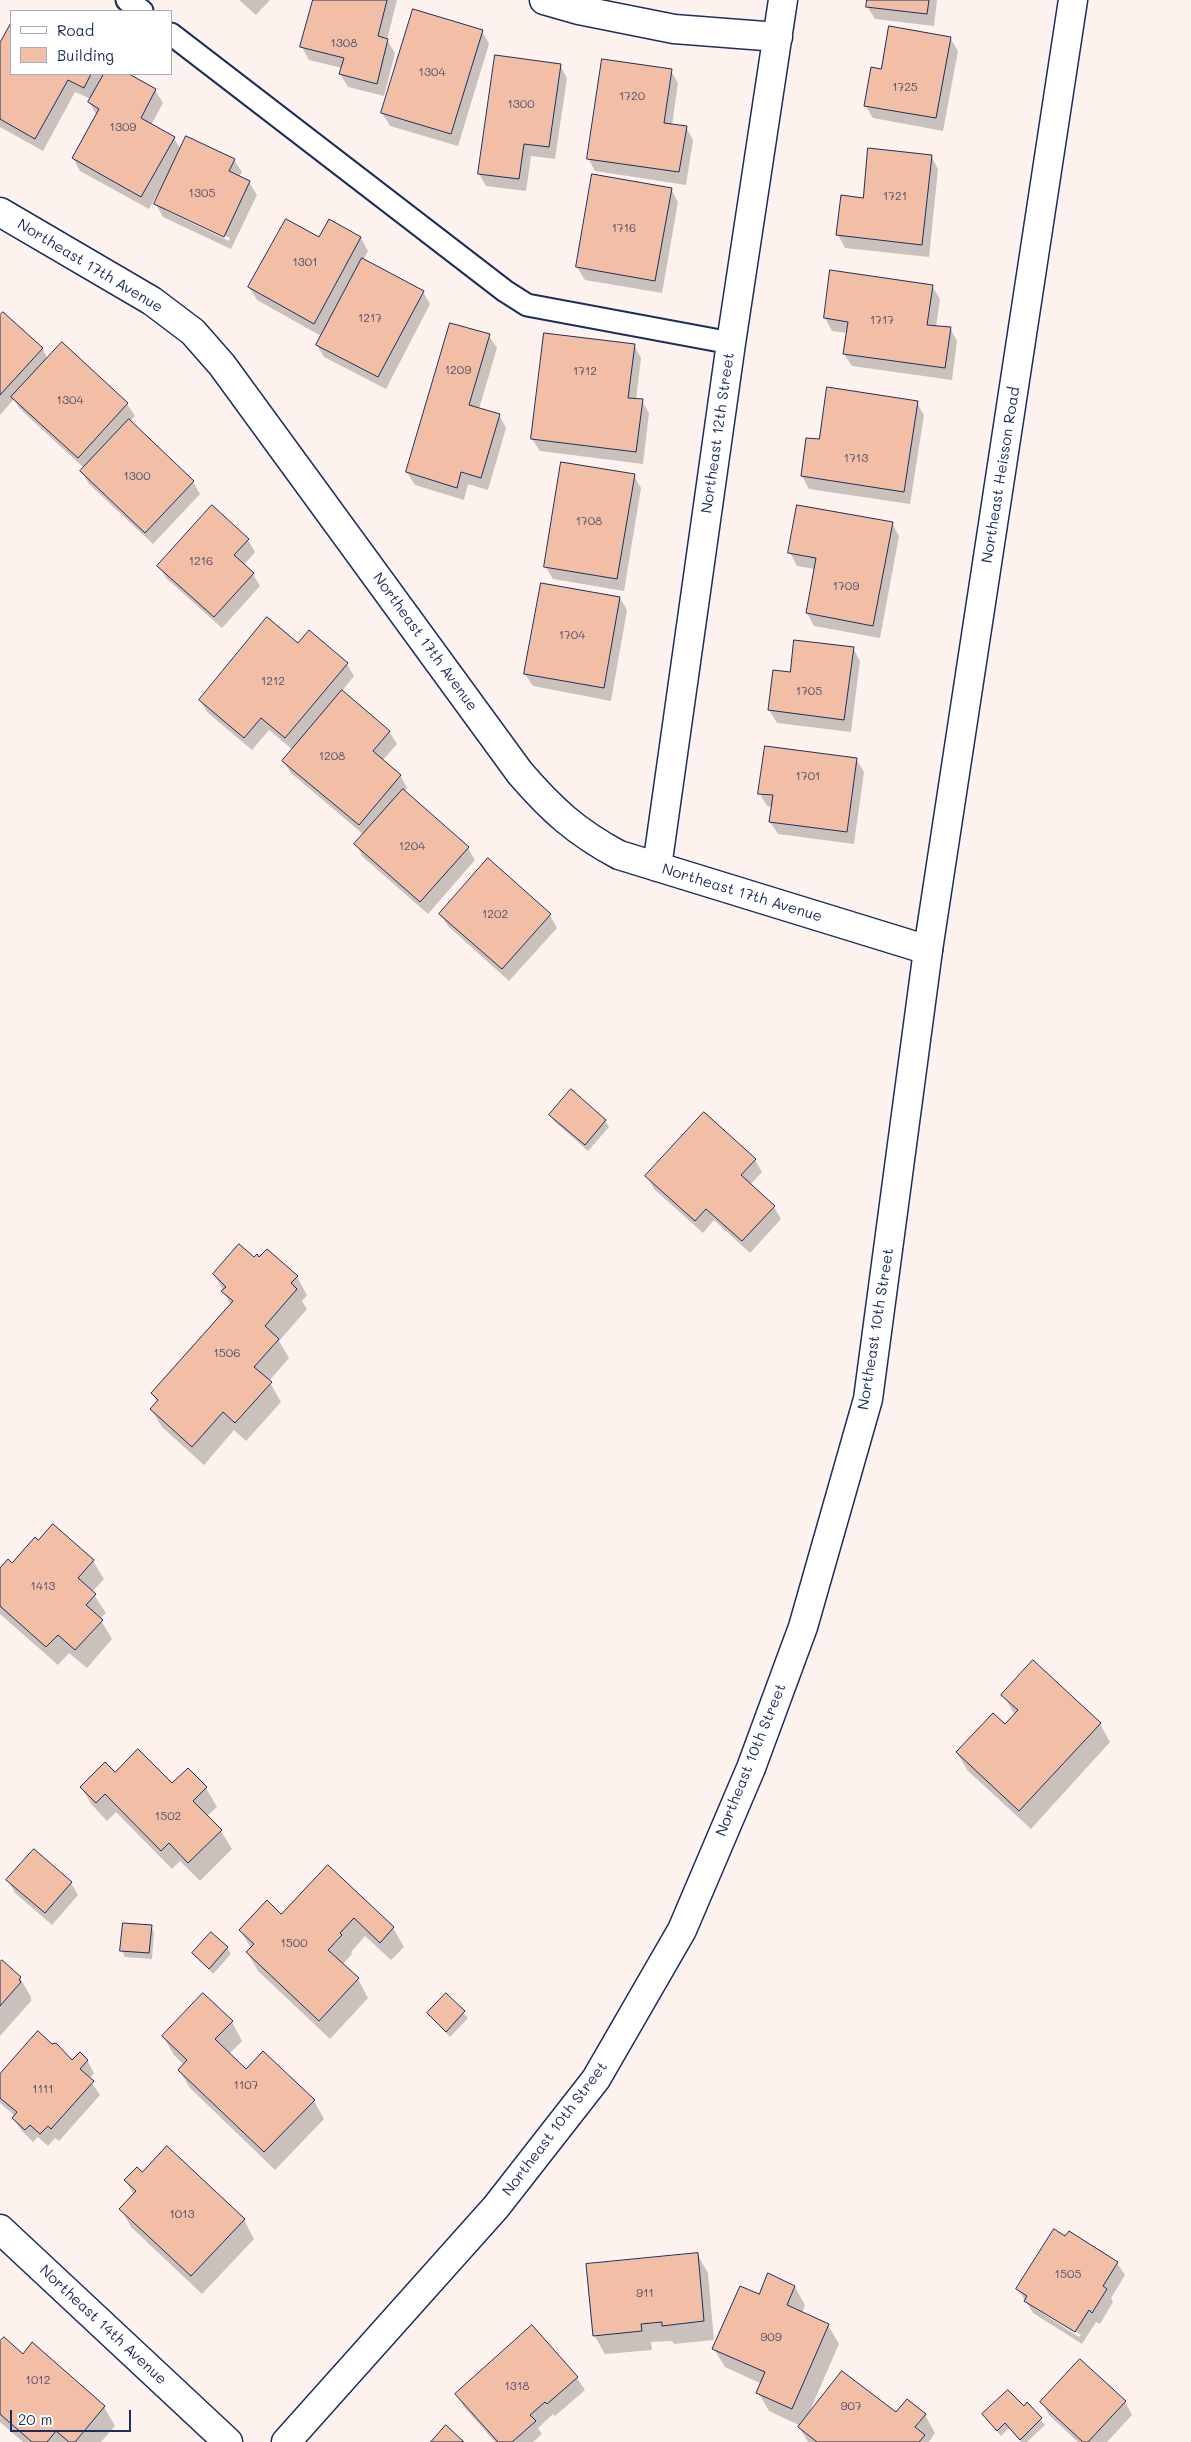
<!DOCTYPE html>
<html>
<head>
<meta charset="utf-8">
<style>
  body { margin:0 }
  #map { position:relative; width:1191px; height:2442px; overflow:hidden; background:#fdf2ed; font-family:Mali,sans-serif }
  canvas { display:block }
  .legend { position:absolute; left:10px; top:10px; width:162px; height:65px; box-sizing:border-box; background:#fff; border:1px solid #a4acbf; margin:0; padding:6px 9px; list-style:none; font-size:15px; color:#1b2f5e }
  .legend li { display:flex; align-items:center; gap:10px; height:25px }
  .legend b { width:25px; border:1px solid #a4acbf }
  .scale { position:absolute; left:10px; top:2410px; width:121px; height:22px; box-sizing:border-box; border:2px solid #1b2f5e; border-top:0; padding-left:6px; font-size:15px; line-height:18px; white-space:nowrap; color:#1b2f5e; -webkit-text-stroke:4px #fff; paint-order:stroke }
</style>
</head>
<body>
<div id="map">
<canvas width="1191" height="2442"></canvas>
<ul class="legend">
<li><b style="height:6px;background:#fff"></b>Road</li>
<li><b style="height:14px;background:#f3bea6"></b>Building</li>
</ul>
<div class="scale">20 m</div>
</div>
<script>
const c = document.querySelector('canvas').getContext('2d');
c.lineJoin = 'round';
function fill(path, color) {
  c.fillStyle = color;
  c.fill(path, 'evenodd');
}
function trace(path, color, width, dash) {
  c.strokeStyle = color;
  c.lineWidth = width;
  c.lineCap = dash ? 'butt' : 'round';
  c.setLineDash(dash || []);
  c.stroke(path);
}
function label(font, color, halo, rows, align = 'center') {
  c.font = font + ' Mali,sans-serif';
  c.lineWidth = 5;
  c.setLineDash([]);
  c.textBaseline = 'middle';
  c.strokeStyle = halo;
  c.fillStyle = color;
  for (const [text, x, y, turn = 0] of rows) {
    c.save();
    c.translate(x, y);
    c.rotate((+turn || 0) * Math.PI / 180);
    c.textAlign = isNaN(turn) ? turn : align;
    if (halo) c.strokeText(text, 0, 0);
    c.fillText(text, 0, 0);
    c.restore();
  }
}
fill(new Path2D(`
  M239,0H270L256,15Z
  M314,0H397L387,40L395,53L384,96L348,87L340,74L342,68L309,60L302,47Z
  M868,0H937L934,26L875,19L867,6Z
  M11,25V74H126L155,90L163,103L151,125L174,138L181,150L234,160L242,172L239,177L249,182L257,195L231,249L163,217L156,204L165,185L163,184L149,209L80,171L73,158L97,116L89,102L91,99L75,92L43,151L0,127V46ZM165,207L230,238L229,241L165,210Z
  M482,31L489,44L458,146L390,126L382,113Z
  M950,38L958,51L943,131L873,118L865,105L882,70Z
  M560,65L567,78L555,159L531,156L526,191L486,186L479,174Z
  M671,71L678,83L672,125L686,127L693,140L686,185L595,171L588,158Z
  M931,156L938,169L929,257L845,248L838,235L864,199Z
  M671,189L678,202L662,293L585,280L577,267Z
  M330,221L361,238L368,251L363,260L423,292L430,304L386,389L324,357L317,345L321,336L257,300L249,287L320,239Z
  M932,286L940,299L936,327L950,328L957,341L952,380L852,366L844,354L848,333L832,331L825,318Z
  M0,317L42,348L48,359L62,344L127,404L135,416L130,422L193,482L200,494L153,544L89,484L81,471L84,468L20,409L14,399L0,415Z
  M489,336L497,348L479,409L499,415L506,428L488,490L468,484L464,500L415,485L407,472Z
  M634,345L641,358L636,400L642,401L649,413L643,464L540,451L532,439Z
  M917,403L924,415L910,504L809,489L802,476L820,441Z
  M634,476L641,488L624,591L553,579L545,566Z
  M892,523L899,536L880,638L814,626L807,613L815,569L797,566L790,553Z
  M248,540L255,552L244,565L253,574L260,586L222,628L166,578L159,566Z
  M620,598L627,610L611,701L533,686L525,674Z
  M299,645L347,664L354,676L342,691L389,731L397,744L382,761L400,775L407,788L404,792L468,848L475,860L428,914L363,857L356,844L364,835L291,773L283,761L293,750L269,730L252,750L207,712L200,700Z
  M853,648L860,661L851,732L777,723L769,710L791,673Z
  M856,759L864,772L854,844L778,834L770,822L772,807L767,806L760,794Z
  M441,914L550,915L557,928L509,981L448,926Z
  M571,1091L605,1121L609,1127L588,1151L554,1121L550,1115Z
  M755,1160L762,1172L750,1185L774,1207L781,1219L750,1253L714,1220L703,1233L654,1189L647,1176Z
  M260,1258L297,1277L307,1295L302,1301L307,1309L279,1341L289,1358L269,1381L281,1402L246,1441L234,1430L204,1465L162,1427L151,1409L157,1402L152,1393L231,1305L214,1274Z
  M38,1542L93,1561L104,1579L92,1592L106,1613L100,1619L112,1639L87,1668L69,1653L58,1665L0,1614V1570L13,1565Z
  M1003,1695L1100,1724L1110,1742L1031,1829L968,1771L957,1753L1005,1725L1015,1715Z
  M188,1770L206,1788L217,1807L207,1816L221,1831L232,1849L200,1881L180,1861L172,1869L116,1812L107,1821L92,1805L81,1787L115,1774L172,1785Z
  M328,1867L393,1928L404,1947L391,1960L365,1936L351,1952L352,1954L342,1965L358,1979L368,1998L330,2039L258,1971L247,1952L251,1948L240,1930L281,1916Z
  M8,1880L71,1883L78,1895L52,1925L15,1893Z
  M151,1926L154,1933L152,1959L125,1957L122,1951Z
  M227,1948L231,1954L213,1974L193,1953Z
  M0,1964L20,1978L31,1997V2001L0,2036Z
  M446,1994L468,2018L450,2037L428,2013Z
  M232,2022L242,2041L229,2054L246,2070L314,2101L324,2119L275,2170L190,2088L179,2070L184,2065L174,2055L163,2036Z
  M87,2060L94,2073L89,2079L100,2095L59,2141L55,2138L48,2146L38,2137L33,2142L21,2130L13,2118L15,2116L0,2103V2075Z
  M142,2173L244,2220L254,2239L202,2294L131,2227L121,2209L134,2195L125,2180Z
  M697,2254L708,2273L714,2340L674,2344L672,2341L651,2342L652,2350L605,2354L594,2335Z
  M1117,2263L1125,2275L1111,2298L1113,2302L1100,2324L1096,2322L1082,2344L1033,2313L1018,2289ZM1032,2304L1081,2335L1079,2337L1033,2307Z
  M795,2287L805,2305L802,2313L828,2325L839,2344L808,2415H925L935,2433L929,2442H808L799,2427L801,2426L769,2411L758,2392L762,2384L725,2367L714,2349L759,2296Z
  M0,2343L23,2355L32,2344L104,2407L115,2426L101,2442H23L0,2422Z
  M577,2378L585,2390L555,2416L553,2414L538,2428L542,2434L533,2442H495L464,2407L457,2394Z
  M1042,2402H1125L1132,2415L1107,2442H1078L1049,2415Z
  M1027,2404L1045,2425L1027,2442H1021L1009,2428L1001,2436L983,2414L1023,2408Z`), '#0003');
const building = new Path2D(`
  M313,0H387L378,36L388,39L377,84L339,74L344,58L300,47Z
  M867,0H929L927,14L866,7Z
  M413,9L483,30L451,134L381,113Z
  M11,23V74H91L84,88L68,80L35,139L0,119V43Z
  M889,26L951,37L936,118L864,106L871,67L881,69Z
  M495,55L561,64L549,147L524,144L519,179L478,174Z
  M602,59L672,69L664,123L687,126L679,172L587,159Z
  M104,74H129L156,89L141,118L175,137L141,197L72,158L99,109L88,102Z
  M186,136L235,159L229,171L250,181L224,237L154,204Z
  M868,148L932,155L922,245L836,235L841,195L863,198Z
  M592,174L672,188L655,281L576,267Z
  M286,219L319,237L329,219L361,237L314,324L248,287Z
  M362,258L424,291L378,377L316,345Z
  M830,270L933,285L927,325L951,327L945,368L843,354L848,322L824,318Z
  M3,312L43,348L0,395V315Z
  M450,323L490,334L469,405L500,414L481,478L461,472L457,488L406,472Z
  M544,333L635,344L628,398L643,399L636,452L531,439Z
  M62,342L128,403L78,458L11,397Z
  M827,387L918,401L904,492L801,476L806,438L819,439Z
  M129,419L194,481L145,533L80,471Z
  M561,462L635,474L617,579L544,567Z
  M212,505L249,539L234,555L254,573L214,617L157,566Z
  M797,505L893,522L873,626L806,613L816,558L788,553Z
  M541,583L620,597L604,688L524,674Z
  M267,617L298,643L309,630L348,663L285,738L261,718L244,738L199,700Z
  M794,640L854,647L844,720L768,710L773,670L790,672Z
  M342,690L390,731L373,751L401,775L359,825L282,761Z
  M765,746L857,758L847,832L769,822L773,795L758,794Z
  M403,789L469,847L420,902L354,844Z
  M488,858L551,914L502,969L439,914Z
  M571,1089L606,1120L585,1145L549,1115Z
  M704,1112L756,1159L741,1175L775,1206L742,1241L706,1209L695,1221L645,1176Z
  M239,1244L254,1257L257,1254L259,1257L267,1249L298,1276L291,1283L297,1289L265,1326L279,1339L254,1367L272,1382L235,1423L223,1412L192,1447L150,1409L158,1400L151,1393L233,1301L221,1291L226,1287L213,1274Z
  M53,1524L94,1560L78,1578L96,1594L86,1605L103,1620L75,1650L58,1635L46,1647L0,1606V1568L8,1559L12,1563L35,1537L38,1540Z
  M1033,1660L1101,1723L1019,1811L956,1752L993,1713L1005,1724L1018,1710L1001,1695Z
  M138,1749L172,1783L188,1768L207,1787L193,1801L222,1830L188,1863L169,1843L161,1851L105,1794L96,1803L80,1787L105,1762L115,1772Z
  M34,1849L72,1882L45,1913L6,1880Z
  M328,1865L394,1927L380,1943L354,1918L340,1933L342,1935L328,1950L359,1978L319,2021L246,1952L254,1944L239,1930L267,1900L281,1914Z
  M123,1923L152,1925L149,1953L120,1951Z
  M211,1932L228,1947L209,1969L192,1953Z
  M2,1960L21,1977L19,1980L21,1982L0,2006V1962Z
  M203,1993L233,2021L215,2039L246,2069L263,2051L315,2100L264,2152L178,2070L187,2060L162,2036Z
  M446,1993L465,2011L446,2032L427,2013Z
  M38,2031L52,2044L56,2043L72,2060L80,2052L88,2060L80,2069L94,2081L51,2129L48,2126L40,2134L30,2125L25,2130L12,2118L17,2112L0,2098V2074Z
  M167,2146L245,2219L191,2276L119,2209L136,2191L124,2180L137,2167L142,2172Z
  M1054,2229L1065,2236L1069,2231L1118,2262L1103,2286L1107,2289L1092,2313L1089,2310L1075,2332L1024,2301L1027,2296L1016,2289Z
  M698,2253L704,2321L662,2326V2322L641,2324L642,2331L593,2336L586,2264Z
  M768,2273L795,2286L787,2305L829,2324L792,2409L756,2393L765,2372L712,2349L740,2286L759,2294Z
  M532,2325L578,2377L547,2404L545,2402L530,2415L536,2421L512,2442H498L455,2394Z
  M4,2337L23,2354L32,2342L105,2406L75,2442H69L56,2431L47,2442H32L0,2414V2341Z
  M1080,2359L1126,2401L1088,2442H1083L1040,2402Z
  M842,2371L896,2412L907,2399L926,2414L915,2427L925,2435L919,2442H817L798,2427Z
  M1008,2390L1024,2406L1027,2402L1042,2418L1020,2440L1005,2423L997,2431L982,2414Z
  M446,2425L464,2442H431Z`);
fill(building, '#f3bea6');
trace(building, '#1b2f5e', 1);
const lane = new Path2D(`
  M127,0L142,11
  M171,34L505,291L527,305L731,343`);
const street = new Path2D(`
  M544,0L579,10L674,29L778,37
  M0,212L152,301L193,332L222,365L520,773C552,810 576,832 619,855L928,950
  M657,867L731,343L783,0
  M0,2229L228,2442`);
const secondary = new Path2D(`
  M286,2442L496,2207L596,2079L682,1930L751,1768L803,1627L868,1399L928,950L1073,0`);
trace(lane, '#1b2f5e', 25);
trace(street, '#1b2f5e', 31);
trace(secondary, '#1b2f5e', 31);
trace(lane, '#fff', 21);
trace(street, '#fff', 28);
trace(secondary, '#fff', 28);
label('12px', '#515370', null, [
  ["1308",344,43],
  ["1304",432,72],
  ["1725",905,87],
  ["1720",632,96],
  ["1300",521,104],
  ["1309",123,127],
  ["1305",202,193],
  ["1721",895,196],
  ["1716",624,228],
  ["1301",305,262],
  ["1217",370,318],
  ["1717",882,320],
  ["1209",458,370],
  ["1712",585,371],
  ["1304",70,400],
  ["1713",856,458],
  ["1300",137,476],
  ["1708",589,521],
  ["1216",201,561],
  ["1709",846,586],
  ["1704",572,635],
  ["1212",273,681],
  ["1705",809,691],
  ["1208",332,756],
  ["1701",808,776],
  ["1204",412,846],
  ["1202",495,914],
  ["1506",227,1353],
  ["1413",43,1586],
  ["1502",168,1816],
  ["1500",294,1943],
  ["1107",246,2085],
  ["1111",43,2089],
  ["1013",182,2214],
  ["1505",1068,2274],
  ["911",645,2293],
  ["909",771,2337],
  ["1012",38,2380],
  ["1318",517,2386],
  ["907",851,2406]
]);
label('15px', '#1b2f5e', '#fff', [
  ["Northeast 17th Avenue",90,266,31],
  ["Northeast 12th Street",718,433,-82],
  ["Northeast Heisson Road",1001,475,-81],
  ["Northeast 17th Avenue",425,642,54],
  ["Northeast 17th Avenue",742,893,17],
  ["Northeast 10th Street",876,1329,-81],
  ["Northeast 10th Street",751,1760,-68],
  ["Northeast 10th Street",555,2129,-53],
  ["Northeast 14th Avenue",103,2325,43]
]);
</script>
</body>
</html>
